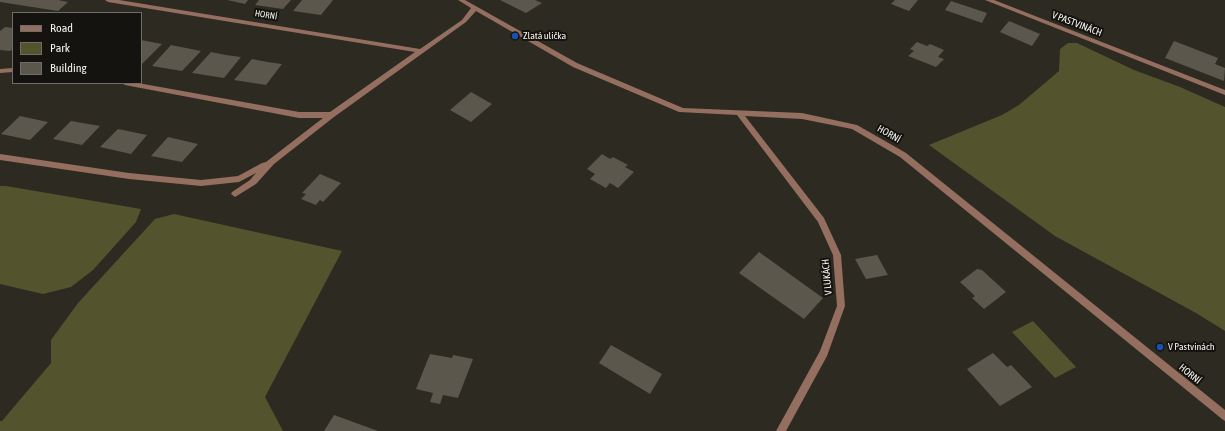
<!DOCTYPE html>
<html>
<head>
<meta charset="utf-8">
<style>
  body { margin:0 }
  #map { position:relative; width:1225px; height:431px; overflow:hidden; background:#2d2a21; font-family:"Asap Condensed",sans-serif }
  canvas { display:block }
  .legend { position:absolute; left:12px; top:12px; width:130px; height:72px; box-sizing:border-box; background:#14130f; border:1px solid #6e6d68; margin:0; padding:5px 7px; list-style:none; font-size:12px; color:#f5f3ed }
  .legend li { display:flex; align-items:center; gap:8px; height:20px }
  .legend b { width:20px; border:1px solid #6e6d68 }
</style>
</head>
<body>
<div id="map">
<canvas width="1225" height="431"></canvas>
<ul class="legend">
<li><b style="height:5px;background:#946e5f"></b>Road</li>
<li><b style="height:11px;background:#53542d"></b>Park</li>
<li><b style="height:11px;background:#5b574d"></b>Building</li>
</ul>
</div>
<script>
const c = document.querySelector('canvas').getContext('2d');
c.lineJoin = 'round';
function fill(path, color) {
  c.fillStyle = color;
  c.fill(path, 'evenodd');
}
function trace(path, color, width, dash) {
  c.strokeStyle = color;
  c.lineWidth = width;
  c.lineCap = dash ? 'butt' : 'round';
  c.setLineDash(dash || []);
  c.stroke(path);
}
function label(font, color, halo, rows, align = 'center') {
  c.font = font + ' "Asap Condensed",sans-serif';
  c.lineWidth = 4;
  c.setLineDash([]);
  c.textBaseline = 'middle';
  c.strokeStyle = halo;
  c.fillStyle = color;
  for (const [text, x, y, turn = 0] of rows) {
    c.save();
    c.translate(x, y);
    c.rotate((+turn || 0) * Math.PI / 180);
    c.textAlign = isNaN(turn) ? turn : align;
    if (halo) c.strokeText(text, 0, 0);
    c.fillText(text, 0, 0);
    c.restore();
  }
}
fill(new Path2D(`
  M1068,43H1077L1134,70L1180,87L1225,107V331L1196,313L1055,236L929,145L1002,115L1019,105L1059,71L1060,49Z
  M0,186H6L141,209L136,222L93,270L71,287L43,294L0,284Z
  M174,214L342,251L265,397L283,431H0V421H2L51,363V340L78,303L155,219Z
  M1033,321L1076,367L1055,378L1012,332Z`), '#53542d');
fill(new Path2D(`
  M0,0H58L68,2L58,11L0,2Z
  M227,0H248L245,4Z
  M259,0H291L283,9L255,5Z
  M302,0H333L321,15L293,11Z
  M500,0H535L542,3L526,13Z
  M895,0H918L909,11L891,4Z
  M951,1L987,13L982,23L945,10Z
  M1009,21L1040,34L1032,46L1000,32Z
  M5,27L13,28V49L10,51L0,50V31Z
  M141,40L162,44L141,65Z
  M1174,41L1218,58L1215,64L1225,68L1224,81L1165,58Z
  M917,42L927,46L930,44L944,50L938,57L944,59L936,67L908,56L914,51L910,49Z
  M171,45L201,51L182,71L152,66Z
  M211,52L226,55L241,57L224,78L192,73Z
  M252,59L267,62L282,64L266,85L234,80Z
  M471,92L492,104L471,122L450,110Z
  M20,116L48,122L30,140L1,134Z
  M71,121L100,126L82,145L53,139Z
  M118,129L147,135L131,154L100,147Z
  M168,137L198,144L182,162L151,156Z
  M602,154L610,159L613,157L628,165L625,167L634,172L618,188L610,183L606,188L590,179L595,174L587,169Z
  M320,174L341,183L323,202L320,200L316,205L301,199L306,194L302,193Z
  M759,252L823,298L804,319L739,273Z
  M877,255L888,275L866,279L855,259Z
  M977,269L982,270L1006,292L984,309L972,298L975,296L960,282Z
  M611,345L662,374L650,394L599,363Z
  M993,353L1007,367L1011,365L1032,387L1000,406L967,369Z
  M430,354L452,358L453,355L473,359L458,398L443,395L440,404L430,402L433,393L416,389Z
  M334,415L378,431H324Z`), '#5b574d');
fill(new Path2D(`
  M105,0H119L420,49L462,20L471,8L458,0H465L577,63L683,108L802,113L857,125L906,153L1225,410V421L1222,419L900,157L852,129L802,119L745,116L824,218L841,255L845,306L827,356L786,431H776L820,351L837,306L833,255L818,222L737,115L679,112L573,67L476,11L466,22L334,117L274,164L256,184L235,197L231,194L232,192L250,180L256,173L239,182L201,186L129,179L0,160V154L129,173L201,180L238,176L262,163L266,162L323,118H299L125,85L122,83H138L299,112H330L415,52L108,2Z
  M985,0H994L1225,90V95Z
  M13,68V72L0,73V69Z`), '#946e5f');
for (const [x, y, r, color] of [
  [515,36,4,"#1a4fb4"],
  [1160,347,4,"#1a4fb4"]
]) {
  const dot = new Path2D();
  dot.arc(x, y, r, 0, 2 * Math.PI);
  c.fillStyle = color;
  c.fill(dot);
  trace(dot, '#14130f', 1.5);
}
label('9px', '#f5f3ed', '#14130f', [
  ["HORNÍ",266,15,9]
]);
label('10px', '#f5f3ed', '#14130f', [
  ["V PASTVINÁCH",1077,24,21],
  ["HORNÍ",889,134,30],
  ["V LUKÁCH",827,277,-95],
  ["HORNÍ",1190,374,39]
]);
label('10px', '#f5f3ed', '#14130f', [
  ["Zlatá ulička",523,36],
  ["V Pastvinách",1168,347]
], 'left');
</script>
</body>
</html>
